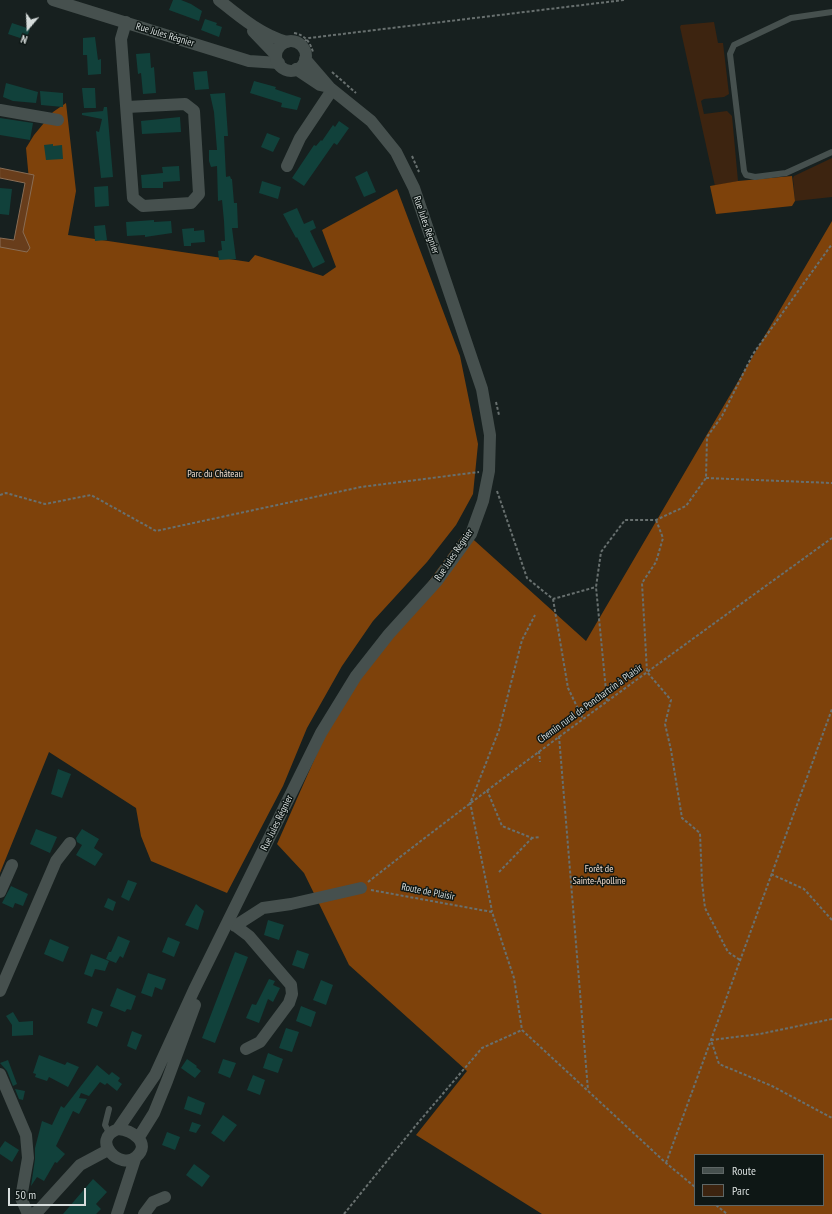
<!DOCTYPE html>
<html>
<head>
<meta charset="utf-8">
<style>
  body { margin:0 }
  #map { position:relative; width:832px; height:1214px; overflow:hidden; background:#17201f; font-family:"PT Sans Narrow",sans-serif }
  canvas { display:block }
  .legend { position:absolute; left:694px; top:1154px; width:130px; height:52px; box-sizing:border-box; background:#0e1715; border:1px solid #5e6665; margin:0; padding:5px 7px; list-style:none; font-size:12px; color:#d7dddc }
  .legend li { display:flex; align-items:center; gap:8px; height:20px }
  .legend b { width:20px; border:1px solid #5e6665 }
  .north { position:absolute; left:8px; top:8px; width:40px; height:40px; -webkit-text-stroke:3px #0e1715; paint-order:stroke; rotate:199deg; font-size:11px; font-weight:700; line-height:16px; text-align:center; color:#d7dddc }
  .north::after { content:''; display:block; margin:auto; width:14px; height:18px; background:#d7dddc; clip-path:polygon(50% 0,100% 100%,50% 72%,0 100%) }
  .scale { position:absolute; left:8px; top:1188px; width:78px; height:18px; box-sizing:border-box; border:2px solid #d7dddc; border-top:0; padding-left:5px; font-size:12px; line-height:14px; white-space:nowrap; color:#d7dddc; -webkit-text-stroke:3px #0e1715; paint-order:stroke }
</style>
</head>
<body>
<div id="map">
<canvas width="832" height="1214"></canvas>
<ul class="legend">
<li><b style="height:5px;background:#46504e"></b>Route</li>
<li><b style="height:11px;background:#3d2410"></b>Parc</li>
</ul>
<div class="north">N</div>
<div class="scale">50 m</div>
</div>
<script>
const c = document.querySelector('canvas').getContext('2d');
c.lineJoin = 'round';
function fill(path, color) {
  c.fillStyle = color;
  c.fill(path, 'evenodd');
}
function trace(path, color, width, dash) {
  c.strokeStyle = color;
  c.lineWidth = width;
  c.lineCap = dash ? 'butt' : 'round';
  c.setLineDash(dash || []);
  c.stroke(path);
}
function label(font, color, halo, rows, align = 'center') {
  c.font = font + ' "PT Sans Narrow",sans-serif';
  c.lineWidth = 3;
  c.setLineDash([]);
  c.textBaseline = 'middle';
  c.strokeStyle = halo;
  c.fillStyle = color;
  for (const [text, x, y, turn = 0] of rows) {
    c.save();
    c.translate(x, y);
    c.rotate((+turn || 0) * Math.PI / 180);
    c.textAlign = isNaN(turn) ? turn : align;
    if (halo) c.strokeText(text, 0, 0);
    c.fillText(text, 0, 0);
    c.restore();
  }
}
fill(new Path2D(`
  M714,22L718,43H723L729,94L724,97L704,99L701,101L704,114L727,111L732,116L738,181L715,186L680,27L681,25Z
  M832,158V197L795,201L793,178L794,176Z`), '#3d2410');
fill(new Path2D(`
  M66,103L76,191L68,235L249,262L255,255L323,276L336,267L322,230L397,189L460,356L478,444L473,494L456,525L427,562L373,621L342,666L307,728L283,786L227,893L151,861L141,836L136,808L49,752L0,873V246L15,248L29,180L26,148L34,135L53,112Z
  M792,176L795,201L792,206L716,214L710,186L738,181Z
  M832,221V1214H542L416,1135L467,1071L349,965L304,873L277,844L333,717L378,651L465,532L586,641ZM695,1155H823V1205H695Z`), '#7e420b');
const water = new Path2D(`
  M0,168L34,175L23,232L30,248L27,252L0,247V238L14,240L25,183L0,178Z`);
fill(water, '#683d1b');
trace(water, '#896d55', 1);
fill(new Path2D(`
  M173,0H181L191,4L202,11L199,21L169,10Z
  M205,19L217,23L216,25L222,27L219,37L201,30Z
  M12,23L30,29L26,40L8,34Z
  M95,37L98,60L101,59V74L88,75L87,55H83V38Z
  M150,53L151,68L154,67L156,93L143,94L141,73L138,74L136,54Z
  M207,71L209,89L195,90L193,72Z
  M254,81L276,87L275,89L301,98L297,110L281,107L282,103L250,93Z
  M6,83L38,92L36,103L13,101L3,97Z
  M82,88H95L96,108H84Z
  M40,91L63,93V107L41,105Z
  M225,93L228,136H224L226,177L230,176L231,179H232L234,203H237L238,228H232L236,259L219,260L218,251L222,250L221,241H225L224,221L222,200L218,201L217,166L211,167L209,161V150H217L214,112L210,94Z
  M104,107H107L113,177L101,178L96,131L99,132L102,119L82,115V113L103,111Z
  M180,117L181,132L142,134L141,121Z
  M0,118L33,123L30,140L0,135Z
  M339,121L349,128L337,145L334,143L304,186L292,178L314,145L316,146L321,140L322,141L333,125L335,127Z
  M267,133L280,138L273,152L261,147Z
  M53,144V146L62,145L63,159L46,160L44,145Z
  M179,166L180,181L163,182V188H142L141,175L163,173L162,167Z
  M367,171L376,192L364,197L355,177Z
  M262,181L281,187L278,199L259,193Z
  M108,186L109,206L95,207L94,187Z
  M0,188L12,189L9,215L0,214Z
  M297,208L304,224L313,220L316,228L310,231L325,262L313,268L297,237L296,238L283,214Z
  M154,220V222L171,221L172,233L145,237V235L127,236L126,222Z
  M105,225L107,240L95,241L94,226Z
  M194,228V231L204,230L205,242L191,243V246H184L182,229Z
  M58,769L71,774L62,798L51,794Z
  M36,829L57,837L50,853L30,844Z
  M82,829L99,839L94,848L103,854L95,866L76,855L82,845L77,842L76,838Z
  M128,880L137,883L129,901L121,897Z
  M11,886L28,894L23,906L15,903L13,908L2,903Z
  M108,898L116,902L113,911L104,907Z
  M196,904L204,911L198,930L185,925Z
  M268,920L284,925L279,940L264,935Z
  M118,936L130,941L123,958L120,956L116,963L106,959L109,952H111Z
  M168,937L180,942L174,957L162,952Z
  M50,939L69,947L63,962L44,954Z
  M297,950L309,954L304,969L292,965Z
  M235,952L248,957L215,1043L202,1038Z
  M91,954L109,961L105,971L95,969L92,977L84,974Z
  M148,973L166,979L162,990L155,987L152,997L141,993Z
  M269,979L275,981L273,985L280,988L273,1002L268,999L259,1023L246,1018L252,1004L256,1005Z
  M321,980L333,985L326,1005L313,1000Z
  M117,988L136,996L131,1010L127,1009L125,1012L110,1006Z
  M301,1006L316,1012L311,1027L296,1021Z
  M92,1008L103,1012L97,1027L87,1023Z
  M13,1012L19,1022L33,1021V1035L12,1036V1025L6,1016Z
  M286,1028L299,1032L292,1052L279,1048Z
  M132,1031L142,1035L136,1050L127,1046Z
  M268,1053L283,1059L278,1073L263,1068Z
  M39,1055L65,1065L67,1062L79,1067L68,1087L49,1077L47,1081L35,1077L36,1074L33,1073Z
  M187,1059L197,1066L196,1067L201,1071L195,1078L181,1068Z
  M223,1059L236,1063L230,1078L218,1073Z
  M8,1060L17,1084L13,1086L7,1071L0,1063Z
  M97,1065L109,1075L112,1072L120,1078L118,1081L122,1084L117,1091L107,1083L105,1085L100,1082L89,1096L81,1093L79,1098L87,1099L79,1114L73,1111L56,1146L65,1154L57,1163L55,1162L44,1181L37,1177L31,1186L35,1159V1148L42,1121L52,1125L61,1106L64,1108Z
  M253,1075L265,1080L260,1095L247,1090Z
  M15,1089L25,1091L23,1100L19,1099Z
  M188,1096L205,1103L201,1115L184,1109Z
  M223,1115L237,1125L224,1142L211,1133Z
  M192,1122L201,1125L196,1133L189,1131Z
  M167,1132L180,1137L175,1150L162,1145Z
  M5,1141L19,1150L12,1162L0,1154V1148Z
  M194,1164L210,1176L202,1187L186,1175Z
  M93,1179L107,1192L96,1204L101,1209L96,1214H63Z`), '#11413b');
trace(new Path2D(`
  M294,33C305,35 310,42 313,52
  M300,44L309,38L624,0
  M332,72L356,93
  M412,156L419,172
  M496,402L499,415
  M706,478L832,483
  M497,491L527,578L553,599L596,587
  M0,495L6,493L45,504L91,495L156,531L361,487L479,472
  M656,520L663,538L656,562L642,583L647,672L671,700L665,724L671,750L682,818L700,833L702,882L705,908L728,952L740,960
  M553,599L568,688L583,719
  M607,701L596,587L601,552L625,520H656L686,506L706,478L707,437L722,416L753,354L832,244
  M559,736L588,1090
  M539,751L540,762
  M487,790L502,826L532,838L540,837
  M471,801L499,730L522,640L535,615
  M470,802L492,911
  M499,872L532,838
  M771,874L804,889L832,920
  M368,882C520,763 676,651 832,538
  M371,890L492,912L514,978L522,1030
  M832,1019L760,1034L711,1040L719,1064L772,1086L832,1118
  M522,1030L666,1163L695,1187
  M666,1163L832,709
  M716,1205L727,1214
  M344,1214L417,1124L482,1048L522,1030`), '#68706f', 2, [3, 2]);
trace(new Path2D(`
  M832,12L791,18L734,45L730,54L744,171L746,175L755,177L786,173L832,152
  M109,1109L105,1125L110,1134`), '#46504e', 6);
trace(new Path2D(`
  M53,0L249,61L279,63
  M126,22L121,39L133,198L143,206L191,203L199,194L194,111L185,104L127,107
  M0,110L58,120
  M287,166L300,138L332,90
  M0,892L12,865
  M229,921L249,936L291,985L292,994L289,1003L260,1042L246,1049
  M235,926L263,908L291,904L361,888
  M0,991L56,861L70,843
  M0,1074L26,1135L28,1158L21,1198L28,1214
  M144,1214L153,1202L165,1197`), '#46504e', 12);
trace(new Path2D(`
  M219,0C239,16 261,35 287,42
  M253,31L276,55
  M276 56a15 15 0 1 1 30 0a15 15 0 1 1-30 0Z
  M296,69L320,85L329,87
  M118,1129L155,1075L194,990L321,733L356,676L389,634L437,581L471,534L483,501L489,471L490,435L482,389L414,188L396,152L371,121L330,88L305,59
  M118,1129C132,1130 152,1143 136,1157C121,1171 89,1140 118,1129Z
  M139,1137L154,1113L167,1081L195,1005
  M33,1214L39,1210L80,1165L108,1150
  M117,1214L135,1159`), '#46504e', 12);
label('10px', '#d7dddc', '#0e1715', [
  ["Rue Jules Régnier",165,35,17],
  ["Rue Jules Régnier",426,225,71],
  ["Rue Jules Régnier",454,555,-56],
  ["Chemin rural de Ponchartrin à Plaisir",590,704,-36],
  ["Rue Jules Régnier",277,823,-64],
  ["Route de Plaisir",428,892,11]
]);
label('10px', '#f2dccd', '#0e1715', [
  ["Parc du Château",215,474],
  ["Forêt de",599,869],
  ["Sainte-Apolline",599,881]
]);
</script>
</body>
</html>
